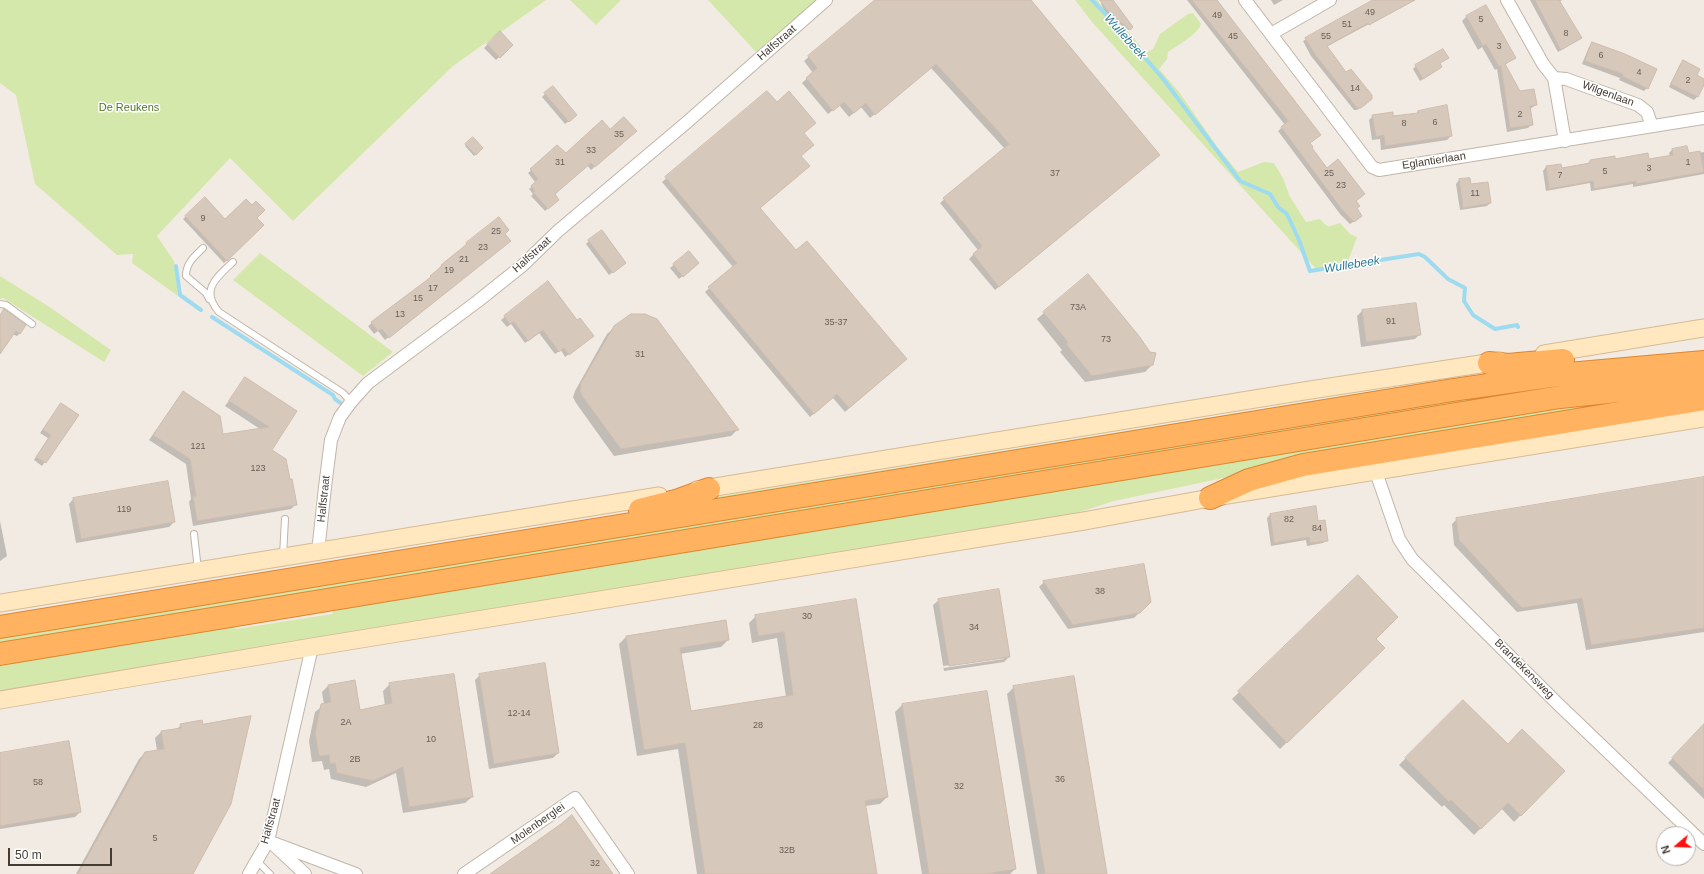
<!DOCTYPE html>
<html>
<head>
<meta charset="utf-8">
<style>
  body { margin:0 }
  #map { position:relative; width:1704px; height:874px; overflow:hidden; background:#f2ebe3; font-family:Arial,sans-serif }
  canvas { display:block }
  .north { position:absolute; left:1656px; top:826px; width:40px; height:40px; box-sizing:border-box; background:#fff; border:1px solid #b4b1ad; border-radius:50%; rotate:251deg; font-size:11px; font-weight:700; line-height:16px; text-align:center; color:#443b33 }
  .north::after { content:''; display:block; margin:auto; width:14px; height:18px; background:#fd100f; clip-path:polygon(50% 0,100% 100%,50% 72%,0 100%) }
  .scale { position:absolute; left:8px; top:848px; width:104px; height:18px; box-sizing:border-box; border:2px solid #443b33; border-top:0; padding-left:5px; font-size:12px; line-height:14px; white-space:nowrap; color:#443b33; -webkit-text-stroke:3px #fff; paint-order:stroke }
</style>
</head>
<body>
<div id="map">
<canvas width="1704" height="874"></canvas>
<div class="north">N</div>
<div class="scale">50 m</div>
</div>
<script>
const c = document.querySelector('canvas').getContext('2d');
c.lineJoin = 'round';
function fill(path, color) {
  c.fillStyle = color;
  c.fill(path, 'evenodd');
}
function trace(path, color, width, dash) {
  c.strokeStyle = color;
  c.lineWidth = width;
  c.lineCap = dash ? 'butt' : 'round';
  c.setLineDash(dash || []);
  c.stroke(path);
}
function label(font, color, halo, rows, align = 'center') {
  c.font = font + ' Arial,sans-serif';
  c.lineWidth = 3;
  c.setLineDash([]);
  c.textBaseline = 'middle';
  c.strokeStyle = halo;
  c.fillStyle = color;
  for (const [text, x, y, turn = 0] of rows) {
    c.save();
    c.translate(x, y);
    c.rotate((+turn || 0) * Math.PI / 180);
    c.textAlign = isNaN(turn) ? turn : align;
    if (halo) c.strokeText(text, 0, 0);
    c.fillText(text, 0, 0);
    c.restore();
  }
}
fill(new Path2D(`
  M0,0H546L453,66L293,221L230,158L157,236L174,261L178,296L132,263L133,254L117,255L35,184L16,95L0,83Z
  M570,0H621L596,25Z
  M708,0H822L756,52Z
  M1075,0H1097L1110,16L1124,27L1146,53L1153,49L1160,34L1188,14L1193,13L1201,24C1198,34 1177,46 1168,52L1167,59L1159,69L1179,92L1218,148L1238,172L1264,162L1274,163L1283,178L1290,197L1306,222L1320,219C1330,230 1328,226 1340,223L1350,234L1357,237L1346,267L1318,271L1092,22Z
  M260,253L393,352L363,376L233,280Z
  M0,276L48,306L111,350L104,362L3,298L0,299Z
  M1704,369L0,645V635L1492,391Z
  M1406,386V389L711,504L710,498Z
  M1653,399L1323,457L1114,501L1055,520L0,691V666L230,624L236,629L332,614L335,607L1558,409Z`), '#d5e8ab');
fill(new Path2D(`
  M875,0H1030L1159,155L995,290L969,259L978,250L940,203L1005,149L931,68L870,118L861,107L849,117L839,105L828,114L802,83L813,73L804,61Z
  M1106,0H1112L1132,27L1128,30L1106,13L1101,4Z
  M1187,0H1215L1309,143L1311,148L1326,170L1355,202L1358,219L1350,224L1340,214L1278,131L1285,125Z
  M1271,0H1283L1274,5Z
  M1375,0H1414L1326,47L1368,102L1357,110H1354L1311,56L1303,41Z
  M1530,0H1562L1559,2L1580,38L1558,52Z
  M1486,6L1514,58L1505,65L1520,93L1536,105L1530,109L1532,124L1528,128L1507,132L1497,69L1495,70L1482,47L1478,50L1462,21L1466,17Z
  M500,32L512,45L496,60L484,48Z
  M1592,44L1647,88L1644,91L1619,80L1620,78L1582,64L1589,47Z
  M1447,58L1439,64L1441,67L1438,70L1420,81L1413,69L1416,66Z
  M1683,62L1696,76L1704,80L1697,97L1694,100L1669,87L1680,65Z
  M767,92L803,134L759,208L796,251L901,363L845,412L833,398L810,417L705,292L733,267L662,182Z
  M545,94L573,118L565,124L542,97Z
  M1418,111L1451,136L1447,140L1381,150L1380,139L1372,140L1369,120L1373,116L1393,117L1416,114Z
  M610,131L633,134L591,170L587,165L554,195L558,199L545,211L531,196L533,194L529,189L536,183L528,173L557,146L566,154Z
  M473,138L482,148L474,156L465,146Z
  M1686,147L1688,155L1704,152V174L1633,187V184L1591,191L1590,183L1546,191L1543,171L1546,167L1560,165L1561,169L1587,164L1590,161L1648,160L1670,157L1669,153L1672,150Z
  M1459,180L1470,185L1490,203L1487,206L1460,210L1456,184Z
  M205,198L225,220L252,206L256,218L262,225L224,263L183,219Z
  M504,234L506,244L385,340L378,331L374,334L368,326L428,280L442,265L465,248L464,247L467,243Z
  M589,241L622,266L609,275L586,244Z
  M688,252L694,266L679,279L670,268Z
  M548,282L589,339L565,357L561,350L555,354L539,333L525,343L511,324L507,327L501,320Z
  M1415,304L1420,334L1415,339L1361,347L1357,316L1362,311Z
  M1044,313L1152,365L1145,372L1085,382L1060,352L1062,350L1037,319Z
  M1,314L20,333L17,336L12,334L0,351V316Z
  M615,327L737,430L731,436L614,456L576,403L573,397L575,391L607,334Z
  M245,379L295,412L271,450L296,504L291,509L193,526L189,502L191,499L186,464L149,440L183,392L222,435L260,429L225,406Z
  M61,404L78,415L42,466L34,460L48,438L40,433Z
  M1704,478V632L1586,650L1577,603L1517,612L1454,545L1452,524L1457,519Z
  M74,498L174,522L169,527L76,543L69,504Z
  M1270,515L1318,522L1327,540L1323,543L1307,546L1306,540L1271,546L1267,518Z
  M0,521L7,556L0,561Z
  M1143,565L1150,602L1134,618L1068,629L1039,587L1044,582Z
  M1358,576L1374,639L1383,648L1280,749L1232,699Z
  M855,600L887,797L880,804L865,806L876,874H697L678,749L637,756L619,644L626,637L728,640L721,647L680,654L690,712L786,697L777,638L752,643L749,623L756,616Z
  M939,600L1009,657L1004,662L944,671L933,605ZM1004,657V659L944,668L943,666Z
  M480,675L558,753L553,758L489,769L475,680Z
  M390,684L472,797L465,803L403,813L396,773L366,787L331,779L329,769L324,770L322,761L312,762L309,741L315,712L324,705L322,692L328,686L359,711L385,706L383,691Z
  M1014,687L1106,874H1037L1007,694Z
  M986,692L1015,869L1010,874H922L895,712L902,705Z
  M1463,701L1507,745L1564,771L1514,822L1501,808L1474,835L1444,805L1442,807L1399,765Z
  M201,721L192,874H76L139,759L145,753L157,751L155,738L161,732L176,730L181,725Z
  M1704,726V799L1668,763Z
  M0,754L80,812L75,817L0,829Z`), '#0003');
trace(new Path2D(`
  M1092,0L1124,33L1164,80L1240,181L1270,194L1278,207L1287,214L1299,240L1310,271L1419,254L1425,257L1448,279L1465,288L1464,301L1473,315L1495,329L1517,325L1518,327
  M176,266L180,295L201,310
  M212,317L333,395L335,399L342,404`), '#9edbf1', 4);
const building = new Path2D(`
  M875,0H1031L1160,155L999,287L973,254L982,246L943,198L1009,144L998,131L936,64L875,115L866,103L854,113L844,102L833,111L806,78L817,68L808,56Z
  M1100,0H1113L1133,27L1130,30L1109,13Z
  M1192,0H1217L1321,135L1310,143L1313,147L1312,148L1327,168L1338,159L1365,194L1356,201L1360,206L1357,208L1362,216L1354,222L1343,211L1281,127L1288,121Z
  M1373,0H1415L1369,25L1368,23L1327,46L1346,72L1351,69L1372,95V99L1361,108H1357L1314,53L1305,38Z
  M1535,0H1559L1582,38L1561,50Z
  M1486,5L1516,58L1505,64L1520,91L1534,89L1537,105L1530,106L1533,125L1510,128L1501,66L1499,67L1486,44L1483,46L1466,16Z
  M500,31L513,45L500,58L487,44Z
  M1592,42L1625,54L1657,69L1648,89L1622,76L1623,74L1585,61Z
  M1443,49L1449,58L1440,63L1442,67L1423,79L1415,65Z
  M1683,60L1700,69L1697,75L1704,79V85L1698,97L1671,84Z
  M553,86L577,115L569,122L544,93Z
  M767,91L777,102L789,91L816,123L804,133L814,145L801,156L810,166L760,208L796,250L807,241L907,359L849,408L837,394L814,414L708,287L737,263L665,177Z
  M1447,105L1452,136L1385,146L1384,135L1376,137L1372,115L1393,112V116L1418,113V111Z
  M624,117L637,131L595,167L591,163L555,194L559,200L548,209L533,192L535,191L531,186L538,179L530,169L557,145L566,153L602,120L610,129Z
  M473,137L483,148L476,155L465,144Z
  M1687,146L1689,153L1700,151L1704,172L1636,184V181L1594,189L1593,181L1549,189L1546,166L1561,164L1562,168L1590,163V160L1615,156V159L1648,153L1649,159L1673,155L1672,149Z
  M1470,178L1471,184L1488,182L1491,203L1463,208L1459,179Z
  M205,197L225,219L246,199L252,205L256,201L265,210L257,218L264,225L227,261L185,216Z
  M499,217L509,230L505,234L511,241L389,338L382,329L378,331L371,322L431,277L430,276L442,266L441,265L467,244L466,243Z
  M602,230L626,263L613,273L588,240Z
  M689,251L699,263L683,277L673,264Z
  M1088,274L1139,336L1150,352L1156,353L1153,365L1092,376L1066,344L1068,342L1043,312Z
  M548,281L577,320L580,318L594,336L569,355L564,348L559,352L543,330L528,341L514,322L510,324L504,316Z
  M1416,303L1421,335L1366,342L1362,310Z
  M4,309L26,325L20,334L16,331L0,354V316Z
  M631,314H645L657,319L739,430L621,449L582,396L580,390L581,383L614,326Z
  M245,377L297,411L272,450L286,459L290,479H292L297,505L197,521L193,496H196L190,459L153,435L183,391L220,416L223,434L269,427L229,401Z
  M61,403L79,415L46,463L36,457L51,435L43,430Z
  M1704,477V628L1591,645L1582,598L1522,608L1459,540L1456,518Z
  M168,481L175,522L81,539L73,498Z
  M1316,506L1318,521L1325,520L1328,541L1310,543L1309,537L1274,543L1270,514Z
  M1144,564L1151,602L1140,613L1073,625L1043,581Z
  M1358,575L1398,617L1376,639L1385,648L1287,743L1238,691Z
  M999,589L1010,657L949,666L938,599Z
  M856,599L888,797L865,801L877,874H705L685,743L644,750L626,636L726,620L729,640L680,648L691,711L793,695L784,632L758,636L755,615Z
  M545,663L559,753L494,764L479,674Z
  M454,674L473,797L409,807L403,767L373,781L337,773L335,763L330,764L329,755L319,756L315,733L321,704L331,702L328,685L355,680L360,710L392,703L389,683Z
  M1074,676L1107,874H1045L1013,686Z
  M987,691L1016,869L987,874H929L902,704Z
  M1463,700L1508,744L1522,729L1565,771L1521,816L1508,803L1481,829L1451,800L1449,802L1405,758Z
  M251,716L231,804L193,874H78L145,752L164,749L161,731L181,728L180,724L202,720L203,724Z
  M1704,724V790L1672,758Z
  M69,741L81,812L0,826V753Z
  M572,815L613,874H490L561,824Z`);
fill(building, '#d7c8bc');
trace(building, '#cfbcac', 1);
const lane = new Path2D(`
  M203,248C194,257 186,263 186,276L206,293L209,299
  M233,262C216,278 200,290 219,312L343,393L351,402
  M0,304L6,305L32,324
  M194,534L198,570
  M283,556L285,519
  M257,861L270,874`);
const street = new Path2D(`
  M1245,0L1372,167L1379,170L1704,118
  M1507,0L1543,64L1554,78L1565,141
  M1271,34L1330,0
  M1554,78L1566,79L1638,105L1647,112L1652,126
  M1376,472L1399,539L1412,559L1558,704L1704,844
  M318,552L325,487L331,440L340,417L351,402L368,383L478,301L523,265L558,231L686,123L826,0
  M268,841L356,874
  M274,845L305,874
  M249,874L268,841L312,647
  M464,874L575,798L628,874`);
const secondary = new Path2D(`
  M1544,354L1704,328
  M697,490L1304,391L1500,361
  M0,603L659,496
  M0,700L312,647L1084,521L1210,498L1704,418`);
const highway = new Path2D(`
  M1489,363L1508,365L1563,360
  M1210,498L1249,480L1303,465L1704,399
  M640,510L676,501L709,489
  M0,627L1453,390L1557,375L1704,362
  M0,654L1456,414L1560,397L1704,382`);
trace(lane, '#c0b5a9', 8);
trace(street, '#c0b5a9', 14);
trace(secondary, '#d6bb94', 19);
trace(highway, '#df8530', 24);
trace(lane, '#fff', 6);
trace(street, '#fff', 12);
trace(secondary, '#ffe7c0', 17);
trace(highway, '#ffb361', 22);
label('9px', '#695e55', null, [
  ["49",1370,13],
  ["49",1217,16],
  ["5",1481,20],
  ["51",1347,25],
  ["8",1566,34],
  ["45",1233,37],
  ["55",1326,37],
  ["3",1499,47],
  ["6",1601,56],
  ["4",1639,73],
  ["2",1688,81],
  ["14",1355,89],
  ["2",1520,115],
  ["6",1435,123],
  ["8",1404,124],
  ["35",619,135],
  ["33",591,151],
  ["31",560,163],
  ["1",1688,163],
  ["3",1649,169],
  ["5",1605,172],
  ["37",1055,174],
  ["25",1329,174],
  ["7",1560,176],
  ["23",1341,186],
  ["11",1475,194],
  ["9",203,219],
  ["25",496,232],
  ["23",483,248],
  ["21",464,260],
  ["19",449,271],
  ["17",433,289],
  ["15",418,299],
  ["73A",1078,308],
  ["13",400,315],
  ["91",1391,322],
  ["35-37",836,323],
  ["73",1106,340],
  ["31",640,355],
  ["121",198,447],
  ["123",258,469],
  ["119",124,510],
  ["82",1289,520],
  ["84",1317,529],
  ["38",1100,592],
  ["30",807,617],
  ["34",974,628],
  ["12-14",519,714],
  ["2A",346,723],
  ["28",758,726],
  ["10",431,740],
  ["2B",355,760],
  ["36",1060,780],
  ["58",38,783],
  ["32",959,787],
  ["5",155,839],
  ["32B",787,851],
  ["32",595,864]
]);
label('11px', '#443b33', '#fff', [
  ["Halfstraat",777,43,-41],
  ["Wilgenlaan",1608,94,20],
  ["Eglantierlaan",1434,161,-9],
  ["Halfstraat",532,255,-42],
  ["Halfstraat",324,499,-84],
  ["Brandekensweg",1524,669,45],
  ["Halfstraat",271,821,-74],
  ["Molenberglei",538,824,-35]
]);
label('11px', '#507626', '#fff', [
  ["De Reukens",129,108]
]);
label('italic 12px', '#287a99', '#fff', [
  ["Wullebeek",1125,37,48],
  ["Wullebeek",1352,265,-9]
]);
</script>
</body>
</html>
